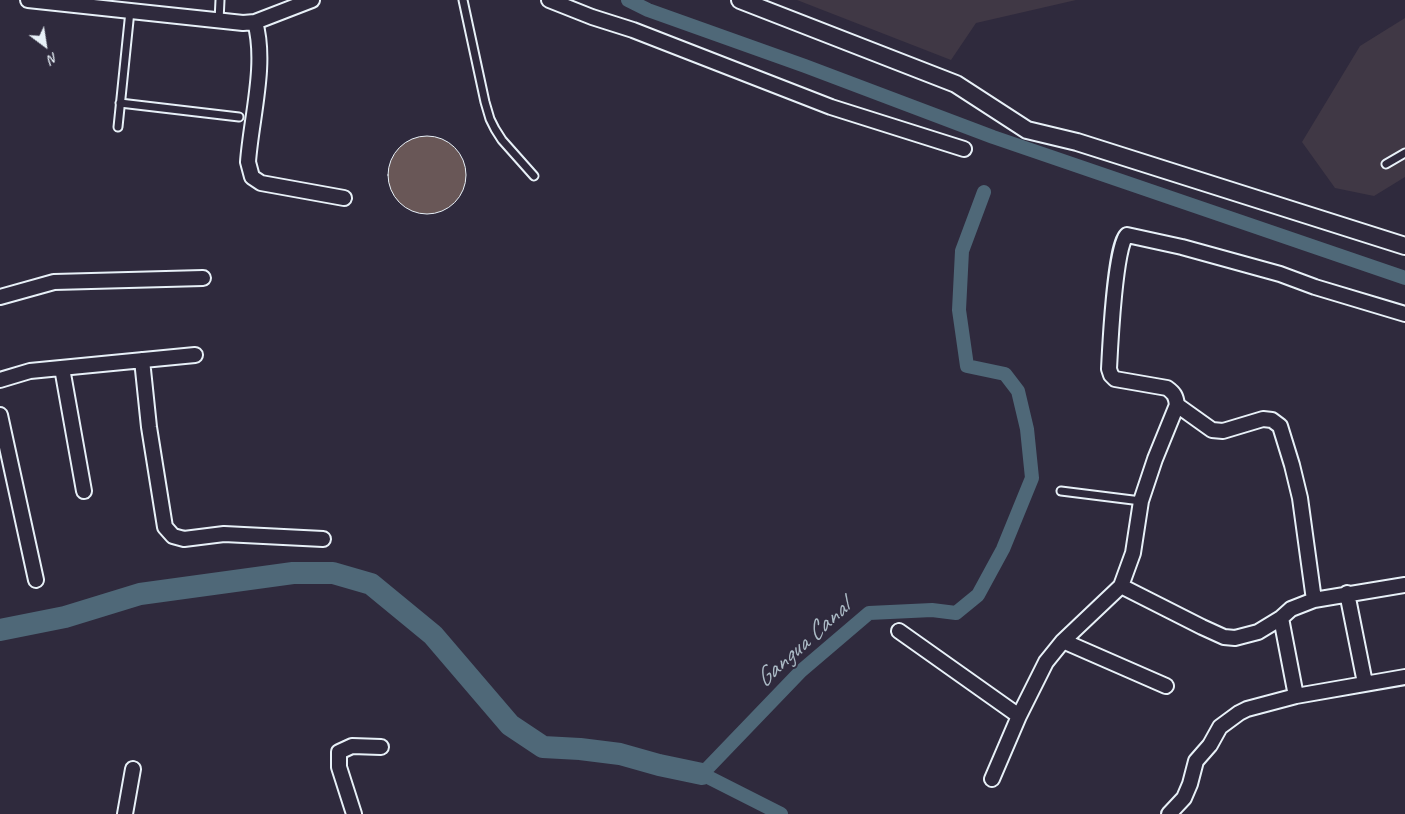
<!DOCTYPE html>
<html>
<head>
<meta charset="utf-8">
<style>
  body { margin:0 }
  #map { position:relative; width:1405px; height:814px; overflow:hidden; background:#2f2a3d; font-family:Caveat,sans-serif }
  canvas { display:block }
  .north { position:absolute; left:20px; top:20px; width:50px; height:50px; -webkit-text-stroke:4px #2f2a3d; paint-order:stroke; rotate:149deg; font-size:14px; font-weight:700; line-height:20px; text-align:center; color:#e8f1f8 }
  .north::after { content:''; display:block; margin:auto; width:18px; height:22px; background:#e8f1f8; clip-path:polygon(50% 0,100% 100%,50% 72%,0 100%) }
</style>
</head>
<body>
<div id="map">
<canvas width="1405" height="814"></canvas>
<div class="north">N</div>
</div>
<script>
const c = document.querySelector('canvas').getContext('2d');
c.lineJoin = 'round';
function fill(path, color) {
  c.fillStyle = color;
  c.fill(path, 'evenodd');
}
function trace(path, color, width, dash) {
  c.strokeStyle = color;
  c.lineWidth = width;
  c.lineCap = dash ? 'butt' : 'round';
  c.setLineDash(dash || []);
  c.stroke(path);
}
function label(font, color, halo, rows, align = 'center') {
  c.font = font + ' Caveat,sans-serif';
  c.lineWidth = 4;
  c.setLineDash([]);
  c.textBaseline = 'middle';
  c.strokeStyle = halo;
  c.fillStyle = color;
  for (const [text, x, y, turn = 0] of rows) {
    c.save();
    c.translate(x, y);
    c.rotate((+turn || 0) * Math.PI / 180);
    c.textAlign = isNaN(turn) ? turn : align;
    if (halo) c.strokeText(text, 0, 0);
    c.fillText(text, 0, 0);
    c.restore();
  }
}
fill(new Path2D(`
  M797,0H1076L976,23L951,60Z
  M1405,18V177L1374,196L1335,188L1302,142L1360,46Z`), '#403845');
trace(new Path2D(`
  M628,0L648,10L805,66L993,137L1405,278
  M781,814L702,774L801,671L869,613L932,610L956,613L978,595L1003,549L1032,478L1027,429L1018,391L1005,374L967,366L959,310L962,251L984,192`), '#4f6878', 14);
trace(new Path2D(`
  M0,630L65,617L140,594L293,573H333L371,584L433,635L510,725L543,747L580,749L620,754L659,765L702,774`), '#4f6878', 22);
const building = new Path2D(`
  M388 175a39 39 0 1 1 78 0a39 39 0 1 1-78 0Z`);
fill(building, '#695757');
trace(building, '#e8f1f8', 1);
const service = new Path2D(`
  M463,0L485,102L490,119L495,129L502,140L534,176
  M219,21L220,0
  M120,103L239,117
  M118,127L130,11
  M1386,164L1405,153
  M1061,491L1141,501`);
const minor = new Path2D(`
  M28,0L243,23L255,22L312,0
  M549,0L592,17L633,30L831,107L964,149
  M255,22C267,64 251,119 248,162L252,177L261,183L344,198
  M0,297L54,282L203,278
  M1405,314L1315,287L1280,274L1182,247L1127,235C1115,243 1110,349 1109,369L1111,375L1115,379L1167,388C1174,393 1176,396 1177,405L1155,459L1141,501L1133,553L1121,586L1202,627L1224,637L1235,638L1258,632L1281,618L1291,609L1314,600L1405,585
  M142,360L149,427L165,527L173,536L184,539L224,534L323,539
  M62,368L84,491
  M0,380L30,371L195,355
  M1177,405L1212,430L1223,431L1263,419L1272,420L1280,426L1292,465L1300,498L1314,600
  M0,415L36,580
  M1347,593L1365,683
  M899,631L1019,716
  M1063,641L1166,686
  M1296,696L1405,677
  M992,779L1019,716L1046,662L1063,641L1121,586
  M125,814L133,769
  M354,814L339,767V752L352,746L381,747
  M1169,814L1184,798L1190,784L1196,761L1210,745L1220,727L1239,713L1247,709L1296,696L1281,618`);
const tertiary = new Path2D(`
  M740,0L956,84L1027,130L1077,142L1405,246`);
trace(service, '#e8f1f8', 11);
trace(minor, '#e8f1f8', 18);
trace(tertiary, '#e8f1f8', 20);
trace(service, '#2f2a3d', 7);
trace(minor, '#2f2a3d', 14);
trace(tertiary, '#2f2a3d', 16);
label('italic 25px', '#abbac5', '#2f2a3d', [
  ["Gangua Canal",803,644,-42]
]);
</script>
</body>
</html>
